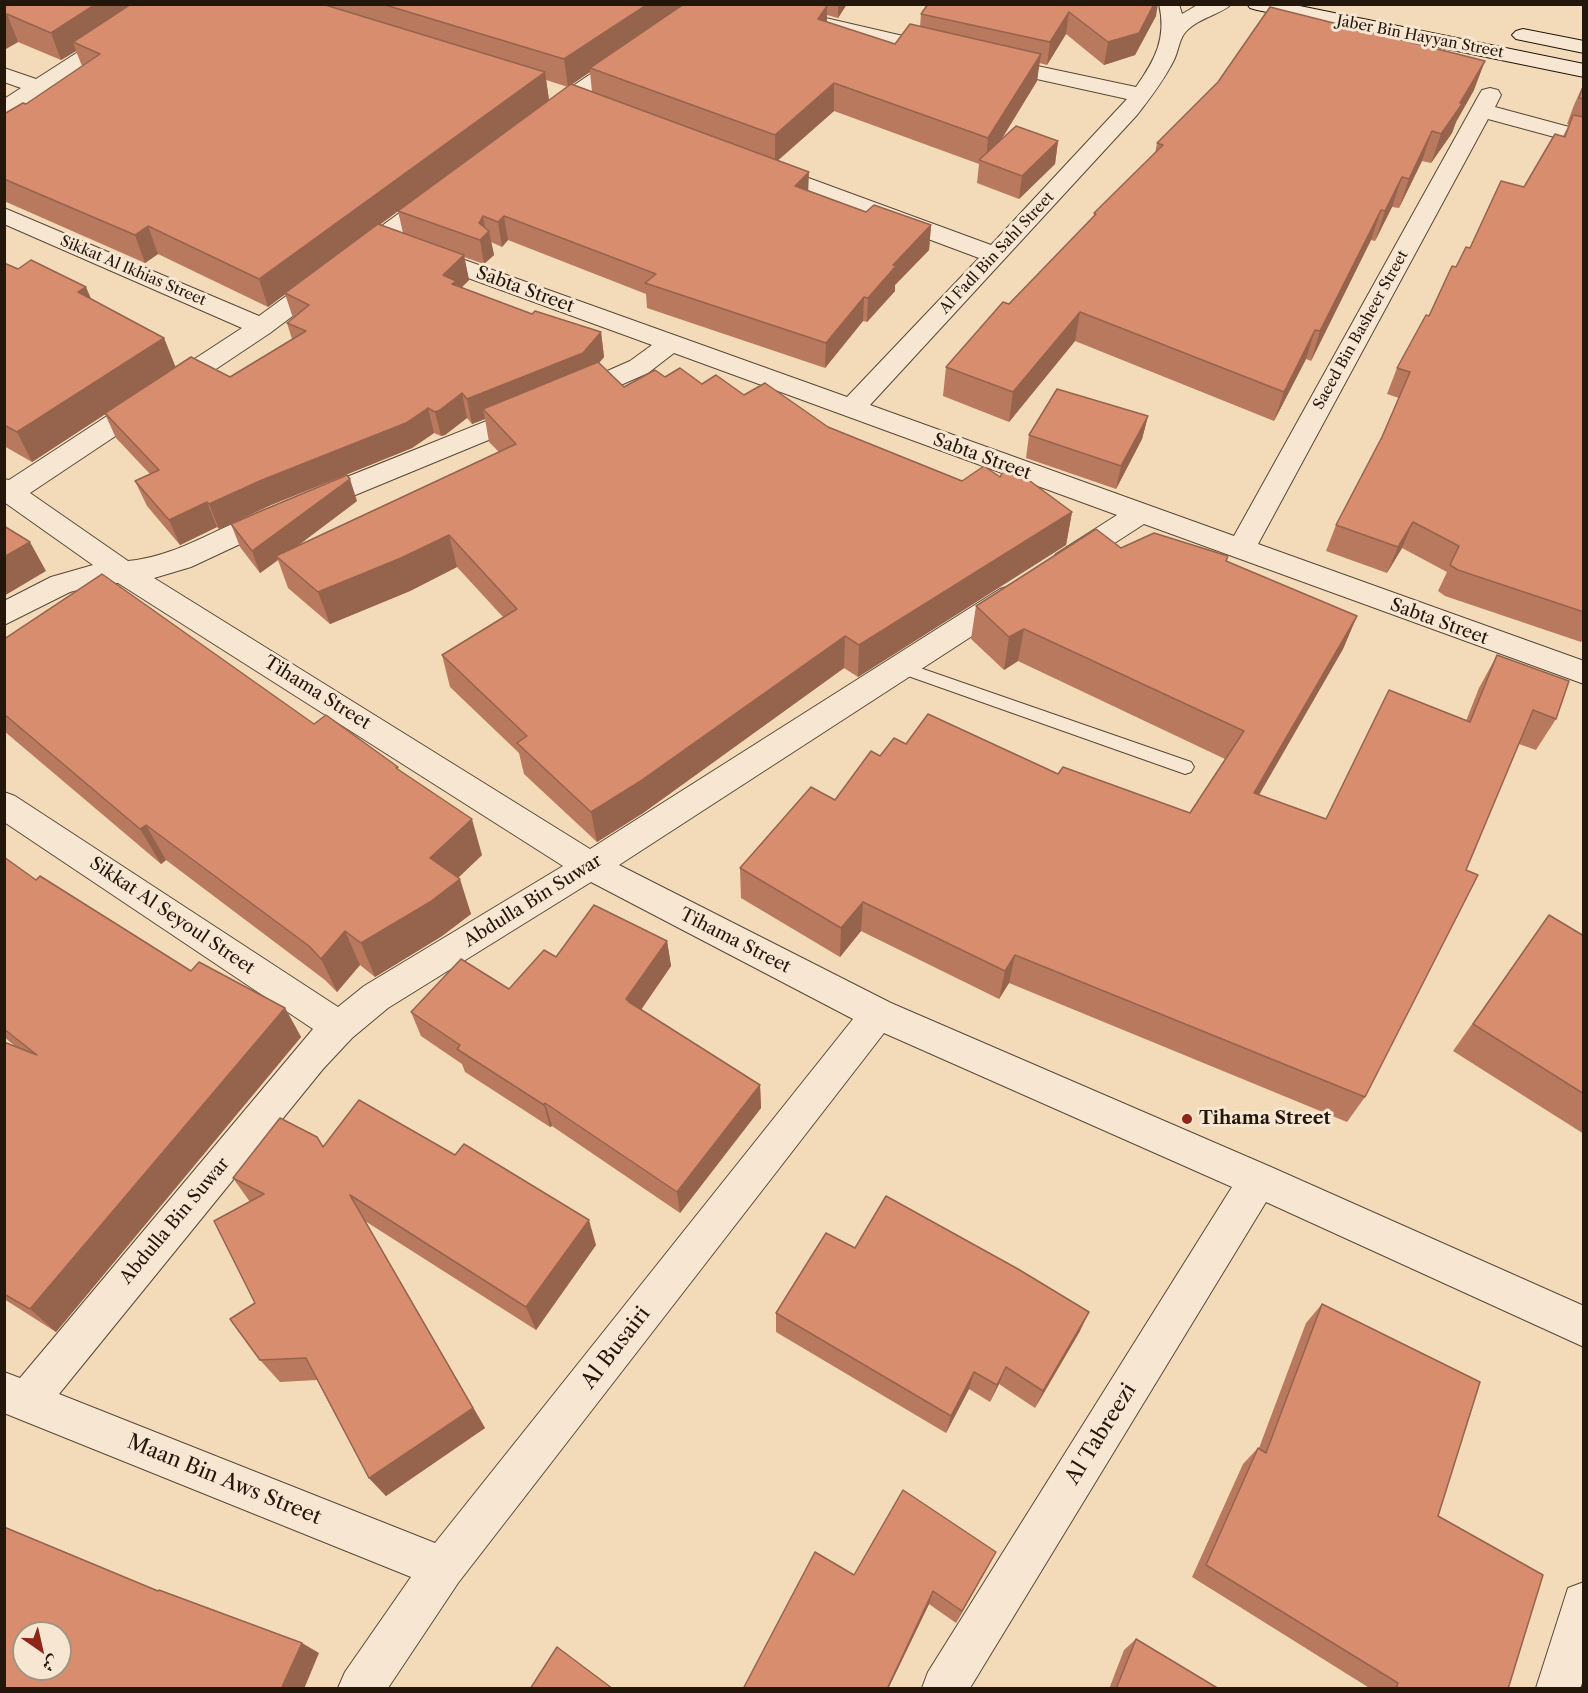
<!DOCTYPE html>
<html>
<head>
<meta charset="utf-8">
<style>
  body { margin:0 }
  #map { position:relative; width:1588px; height:1693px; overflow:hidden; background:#f3dab9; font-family:"Libre Caslon Text",Amiri,serif }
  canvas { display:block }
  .frame { position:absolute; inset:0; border:6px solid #23170c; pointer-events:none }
  .north { position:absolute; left:12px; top:1621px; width:60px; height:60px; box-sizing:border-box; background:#f7e7d2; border:2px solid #a29483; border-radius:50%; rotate:146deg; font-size:16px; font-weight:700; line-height:24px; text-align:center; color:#23170c }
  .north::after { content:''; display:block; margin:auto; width:21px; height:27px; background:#8f2418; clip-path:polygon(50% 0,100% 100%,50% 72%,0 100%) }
</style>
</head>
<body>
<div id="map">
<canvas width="1588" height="1693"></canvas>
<div class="frame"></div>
<div class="north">ش</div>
</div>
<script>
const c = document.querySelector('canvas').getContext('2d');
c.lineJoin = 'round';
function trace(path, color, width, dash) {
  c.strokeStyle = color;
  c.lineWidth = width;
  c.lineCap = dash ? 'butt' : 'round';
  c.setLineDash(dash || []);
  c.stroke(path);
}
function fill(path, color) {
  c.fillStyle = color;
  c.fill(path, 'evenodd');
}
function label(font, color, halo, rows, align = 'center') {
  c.font = font + ' "Libre Caslon Text",serif';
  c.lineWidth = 6;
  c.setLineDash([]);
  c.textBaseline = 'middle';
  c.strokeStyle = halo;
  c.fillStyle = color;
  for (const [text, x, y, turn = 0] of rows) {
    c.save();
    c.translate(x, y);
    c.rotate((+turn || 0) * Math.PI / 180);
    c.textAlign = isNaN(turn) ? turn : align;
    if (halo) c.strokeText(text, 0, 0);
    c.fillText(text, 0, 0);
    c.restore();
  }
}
const lane = new Path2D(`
  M900,661L1191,762L1194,767L1191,772L1185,774L894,671L892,667L894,663Z`);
const street = new Path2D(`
  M153,4H178L12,114L4,116V99L21,88L4,82V68L36,79Z
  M726,4H765L942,45L950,46L953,51L950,56L942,57L736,10L729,8Z
  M1159,4H1179L1182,14L1199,4H1231C1225,13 1196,18 1184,34C1179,41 1178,52 1174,60C1164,80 1151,97 1137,115L870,405L1234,536L1479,95L1482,90L1490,88L1498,90L1501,95L1495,107L1584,131V145L1488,119L1258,544L1584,661V684L1144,524L1076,568L1066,571L1056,568L1052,561L1056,554L1117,515L674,353L648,373L582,402L573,405L564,402L560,396L564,390L630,361L652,345L416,259L413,254L416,249L425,247L434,249L847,397L979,258L757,175L753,170L757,165L765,163L773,165L991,245L1127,99L987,68L984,63L987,58L995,57L1136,87C1155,60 1167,38 1159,4Z
  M628,53L636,54L639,59L636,64L555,119L547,121L539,119L536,114L539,109L620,54Z
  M436,190L444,192L448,197L444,202L270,333L30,493L128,561C173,557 210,532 251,516C340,479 430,444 519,408L528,405L537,408L541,414L537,420L268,531L191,567L154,578L590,849L1000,589L1010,586L1020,589L1025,597L1020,605L619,865L891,1003L1271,1167L1584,1306V1347L1266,1202L970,1688H922L928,1672L1232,1187L884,1033L458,1583L388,1688H338L345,1672L411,1577L4,1413V1372L20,1378L313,1029L4,822V792L15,796L338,1007L364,986L563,866L118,583L100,584L70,592L4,625V601L51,577L93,565L4,502V479L9,480L242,328L4,224V208L259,316L428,192ZM591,882L853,1019L435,1543L59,1394L323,1069L352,1038L388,1008Z
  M1584,1582V1679L1580,1688H1536L1568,1588Z`);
const secondary = new Path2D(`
  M1247,4H1290L1584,64V77L1257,10L1250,8Z
  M1523,29L1584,41V53L1516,39L1512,35L1516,31Z`);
trace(lane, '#574837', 2);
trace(street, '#574837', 2);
trace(secondary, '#23170c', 2);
fill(lane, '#f7e7d2');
fill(street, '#f7e7d2');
fill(secondary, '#f7e7d2');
fill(new Path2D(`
  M4,4H847L838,18L827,15V22L895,44L920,27L921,14L928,4L1156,16L1135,55L1104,65L1066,34L1047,65L1039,63L1037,81L1001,140L1058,141L1055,164L1019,199L977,183L979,164L834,111L778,160L808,190L866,212L931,225L929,250L895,285V291L867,322L863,321L825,368L647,308L646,294L508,240L502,247L491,242L494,255L484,264L464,257L469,280L461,288L532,314L601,332L604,357L599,363L624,387L665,377L702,384L744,395L828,427L962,481L1000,477L1072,512L1066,545L858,677L844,668L643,813L597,842L524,774L519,753L450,687L442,655L503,617L457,567L410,591L330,624L288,588L278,560L260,573L240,547L231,524L357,501L296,547L499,452L489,442L485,419L472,424L467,418L445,435L441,436L434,433L412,448L271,505L219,529L217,527L180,545L147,506L135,481L150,474L116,438L105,414L32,462L4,446V263L92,300L164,338L175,367L230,377L292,339L287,323L293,318L285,294L268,307L158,254L145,263L4,201V114L26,104L82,66L76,51L61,60L18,42L4,50ZM590,72L592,92L414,199L549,100L546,80L568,87ZM398,211L403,233L379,225Z
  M1584,83V638L1581,642L1445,596L1438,591L1447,572L1402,548L1387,573L1326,551L1336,525L1382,437L1399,398L1387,394L1397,368L1429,316L1456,267L1470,248L1524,187L1563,136L1569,125L1567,124L1574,105Z
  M1474,90L1456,122L1452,133L1431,163L1422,161L1399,208L1392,207L1375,241L1371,240L1311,361L1306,359L1274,421L1075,341L1009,422L943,396L946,367L1094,217V213L1155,154L1157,143Z
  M1148,416L1142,439L1116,489L1026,458L1029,435Z
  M1121,548L1226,561L1357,616L1343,649L1259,795L1326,819L1466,721L1479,688L1497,655L1556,719L1536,750L1519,744L1365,1097L1347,1122L1009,983L999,999L861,931L840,957L741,898L740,868L835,800L880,756L906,744L1058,774L1190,813L1225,759L1018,661L1004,670L971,639L976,606Z
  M4,639L314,724L399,770L482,855L458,878L471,914L442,936L375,977L360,965L337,992L325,980L166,860L161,864L4,731Z
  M4,857L36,880L191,971L285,1008L301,1037L56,1332L4,1299V1042L15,1046L4,1037Z
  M1549,915L1584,936V1134L1453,1051Z
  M667,941L671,966L641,1010L760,1085L761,1108L680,1213L552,1126L550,1127L465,1072L462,1064L421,1036L411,1012L509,989L556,957Z
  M323,1147L596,1245L536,1330L365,1221L485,1428L386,1496L369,1478L317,1380L280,1382L260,1360L255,1303L250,1202L233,1178Z
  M855,1248L1080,1331L1035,1408L999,1384L990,1402L969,1389L946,1433L776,1332V1313Z
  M1322,1304L1438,1516L1508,1689H1371L1192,1577L1243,1464L1258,1448H1259L1306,1323Z
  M989,1565L956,1623L929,1604L888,1689H743L854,1575Z
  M1136,1639L1219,1689H1109L1124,1650Z`), '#b9795f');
fill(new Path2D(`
  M96,4H148L73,42L76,51L61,60L51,33Z
  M648,4H691L590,68V72L568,87L564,59Z
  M838,4H847L838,18Z
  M1154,4H1158L1156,16L1135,55L1104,65L1108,42Z
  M827,6V33L818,19Z
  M1069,12L1066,34L1047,65L1050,42Z
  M7,14L18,42L4,50V16Z
  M1041,54L1037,81L987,163L986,162L988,138Z
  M1485,61L1474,90L1456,122L1452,133L1431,163L1441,134Z
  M545,72L549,100L268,307L259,279Z
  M834,83V111L775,163V135Z
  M1432,131L1422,161L1399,208L1409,179Z
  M1058,141L1055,164L1019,199L1022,176Z
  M809,172L808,196L795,186Z
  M1402,177L1392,207L1375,241L1385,211Z
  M1381,210L1371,240L1311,361L1320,331Z
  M483,216L486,233L489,231L494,255L484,264L480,240L479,223Z
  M504,216L508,240L502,247L498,222Z
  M931,225L929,250L895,285V291L867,322L868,298L893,265Z
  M148,226L158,254L145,263L135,235Z
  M464,255L469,280L458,291L443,275Z
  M86,287L99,317L78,292Z
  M864,297L863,321L825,368L826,343Z
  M1080,312L1075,341L1009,422L1013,392Z
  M1315,330L1306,359L1274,421L1284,392Z
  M601,332L604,357L586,378L483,409L485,419L472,424L467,399Z
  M164,338L176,368L32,462L17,432Z
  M462,393L467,418L445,435L441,436L435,412Z
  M428,408L434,433L412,448L271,505L219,529L209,504Z
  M1148,416L1142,439L1116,489L1121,466Z
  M350,479L357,501L280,559L276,556L278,560L260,573L252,551Z
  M207,502L217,527L180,545L169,520Z
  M1072,512L1066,545L858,677L859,645Z
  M1413,522L1402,548L1387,573L1398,547Z
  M449,535L457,567L410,591L330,624L318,592Z
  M30,542L46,571L4,596V557Z
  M1357,616L1343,649L1242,824L1254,793Z
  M1024,629L1018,661L1004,670L1009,637Z
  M845,636L844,668L643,813L597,842L591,812Z
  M472,819L482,855L443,892L460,879L471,914L442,936L375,977L361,943L430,858Z
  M146,825L166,860L161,864L140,829Z
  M863,902L861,931L840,957L841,928Z
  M345,931L360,965L337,992L321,959Z
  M667,941L671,966L631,1024L626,999Z
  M1015,955L1009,983L999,999L1005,971Z
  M285,1008L301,1037L56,1332L30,1309Z
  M760,1085L761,1108L680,1213L677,1192Z
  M545,1103L552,1126L550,1127L544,1105Z
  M350,1195L485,1428L386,1496L369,1478Z
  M589,1220L596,1245L536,1330L526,1307Z
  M1089,1312L1080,1331L1035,1408L1043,1391Z
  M1006,1367L999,1384L990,1402L997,1385Z
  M974,1372L969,1389L946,1433L951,1416Z
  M996,1552L989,1565L956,1623L962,1611Z
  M933,1591L929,1604L888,1689H887Z
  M302,1643L319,1653L304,1689H281Z`), '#96634d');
const building = new Path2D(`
  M4,4H96L51,33L7,14L4,16Z
  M131,4H322L545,72L259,279L148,226L135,235L4,179V114L23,103L26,104L100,54L73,42Z
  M382,4H648L564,59Z
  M684,4H821L827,6L818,19L895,44L910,24L1041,54L988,138L834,83L775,135L590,68Z
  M928,4H1154L1139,33L1108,42L1069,12L1050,42L921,14Z
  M1270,7L1485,61L1460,103L1462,104L1441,134L1432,131L1409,179L1402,177L1385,211L1381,210L1320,331L1315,330L1284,392L1080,312L1013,392L946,367L1003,302L1009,304L1096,214L1094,213L1163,145L1157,143L1218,82Z
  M571,84L809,172L795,186L866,212L874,205L931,225L893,265L896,266L868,298L864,297L826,343L645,283L656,274L504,216L498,222L483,216L479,223L489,231L480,240L398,211Z
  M1584,84V99L1579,98Z
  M1573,115L1584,117V612L1458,570L1450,565L1459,546L1413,522L1398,547L1336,525L1382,437L1410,372L1397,368L1426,315L1429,316L1452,266L1456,267L1466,247L1470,248L1501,181L1524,187L1555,134L1565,137Z
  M1016,126L1058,141L1022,176L979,160Z
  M378,224L464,255L443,275L456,281L452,284L532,314L535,311L601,332L583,353L467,399L462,393L440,410L435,412L428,408L406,423L262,480L209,504L207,502L169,520L135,481L159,470L105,413L191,357L230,377L306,331L287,323L309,305L285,293Z
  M31,260L86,287L78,292L164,338L17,432L4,425V263L18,269Z
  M598,362L624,387L655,370L665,377L680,368L702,384L716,375L744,395L765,383L828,427L962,481L984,466L1000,477L1007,464L1072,512L859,645L845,636L639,782L591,812L517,743L527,736L442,655L517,609L449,535L401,558L318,592L276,556L516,444L483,409Z
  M1057,389L1148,416L1121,466L1029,435Z
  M347,475L350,479L252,551L231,524L261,511Z
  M4,526L30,542L4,557Z
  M1096,529L1121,548L1154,533L1228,556L1226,561L1357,616L1254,793L1326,819L1389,690L1470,722L1497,655L1569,681L1556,719L1533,710L1466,870L1478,875L1365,1097L1015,955L1005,971L863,902L841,928L740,868L811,787L835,800L871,751L880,756L894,738L906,744L928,714L1058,774L1063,767L1190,813L1244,731L1024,629L1009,637L976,606Z
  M102,574L314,724L326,715L398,767L396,768L472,819L430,858L460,879L430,902L361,943L345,931L321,959L309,946L146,825L140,829L4,714V639Z
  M4,857L36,880L40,876L191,971L199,962L285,1008L30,1309L4,1294V1042L37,1055L4,1029Z
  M594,905L667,941L626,999L629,1002L760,1085L677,1192L545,1103L544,1105L457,1049L460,1045L411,1012L461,959L509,989L544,950L556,957Z
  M1549,915L1584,936V1094L1473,1024Z
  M359,1100L455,1155L464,1144L589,1220L526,1307L350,1195L473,1408L369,1478L306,1358L260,1360L230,1319L255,1303L214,1221L264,1194L233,1178L280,1118L317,1137L323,1147Z
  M886,1196L1018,1269L1089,1312L1043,1391L1006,1367L997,1385L974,1372L951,1416L776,1313L826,1233L855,1248Z
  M1322,1304L1480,1382L1438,1516L1543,1575L1508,1689H1396L1398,1683L1206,1565L1258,1448L1266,1453Z
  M903,1490L996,1552L962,1611L933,1591L887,1689H743L815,1552L854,1575Z
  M4,1527L158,1591L159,1590L302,1643L281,1689H4ZM24,1633H60V1669H24Z
  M1136,1639L1219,1689H1116Z
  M557,1647L613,1689H530Z`);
fill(building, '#d78d6e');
trace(building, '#96634d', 1.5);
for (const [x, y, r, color] of [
  [1187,1119,6,"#8f2418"]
]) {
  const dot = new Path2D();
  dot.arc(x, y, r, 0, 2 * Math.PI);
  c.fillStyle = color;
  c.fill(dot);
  trace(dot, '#f7e7d2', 2);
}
label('15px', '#23170c', '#f7e7d2', [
  ["Jaber Bin Hayyan Street",1420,37,11],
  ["Al Fadl Bin Sahl Street",997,253,-47],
  ["Sikkat Al Ikhias Street",133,271,23],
  ["Saeed Bin Basheer Street",1361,330,-61]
]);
label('18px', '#23170c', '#f7e7d2', [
  ["Sabta Street",525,290,20],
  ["Sabta Street",982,457,20],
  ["Sabta Street",1439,622,20],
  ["Tihama Street",317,693,32],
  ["Abdulla Bin Suwar",533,901,-32],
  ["Sikkat Al Seyoul Street",172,916,34],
  ["Tihama Street",735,941,27],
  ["Abdulla Bin Suwar",175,1221,-50]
]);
label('bold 18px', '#23170c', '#f7e7d2', [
  ["Tihama Street",1199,1119]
], 'left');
label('21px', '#23170c', '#f7e7d2', [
  ["Al Busairi",616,1348,-52],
  ["Al Tabreezi",1101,1434,-58],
  ["Maan Bin Aws Street",224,1480,22]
]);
</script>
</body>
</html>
